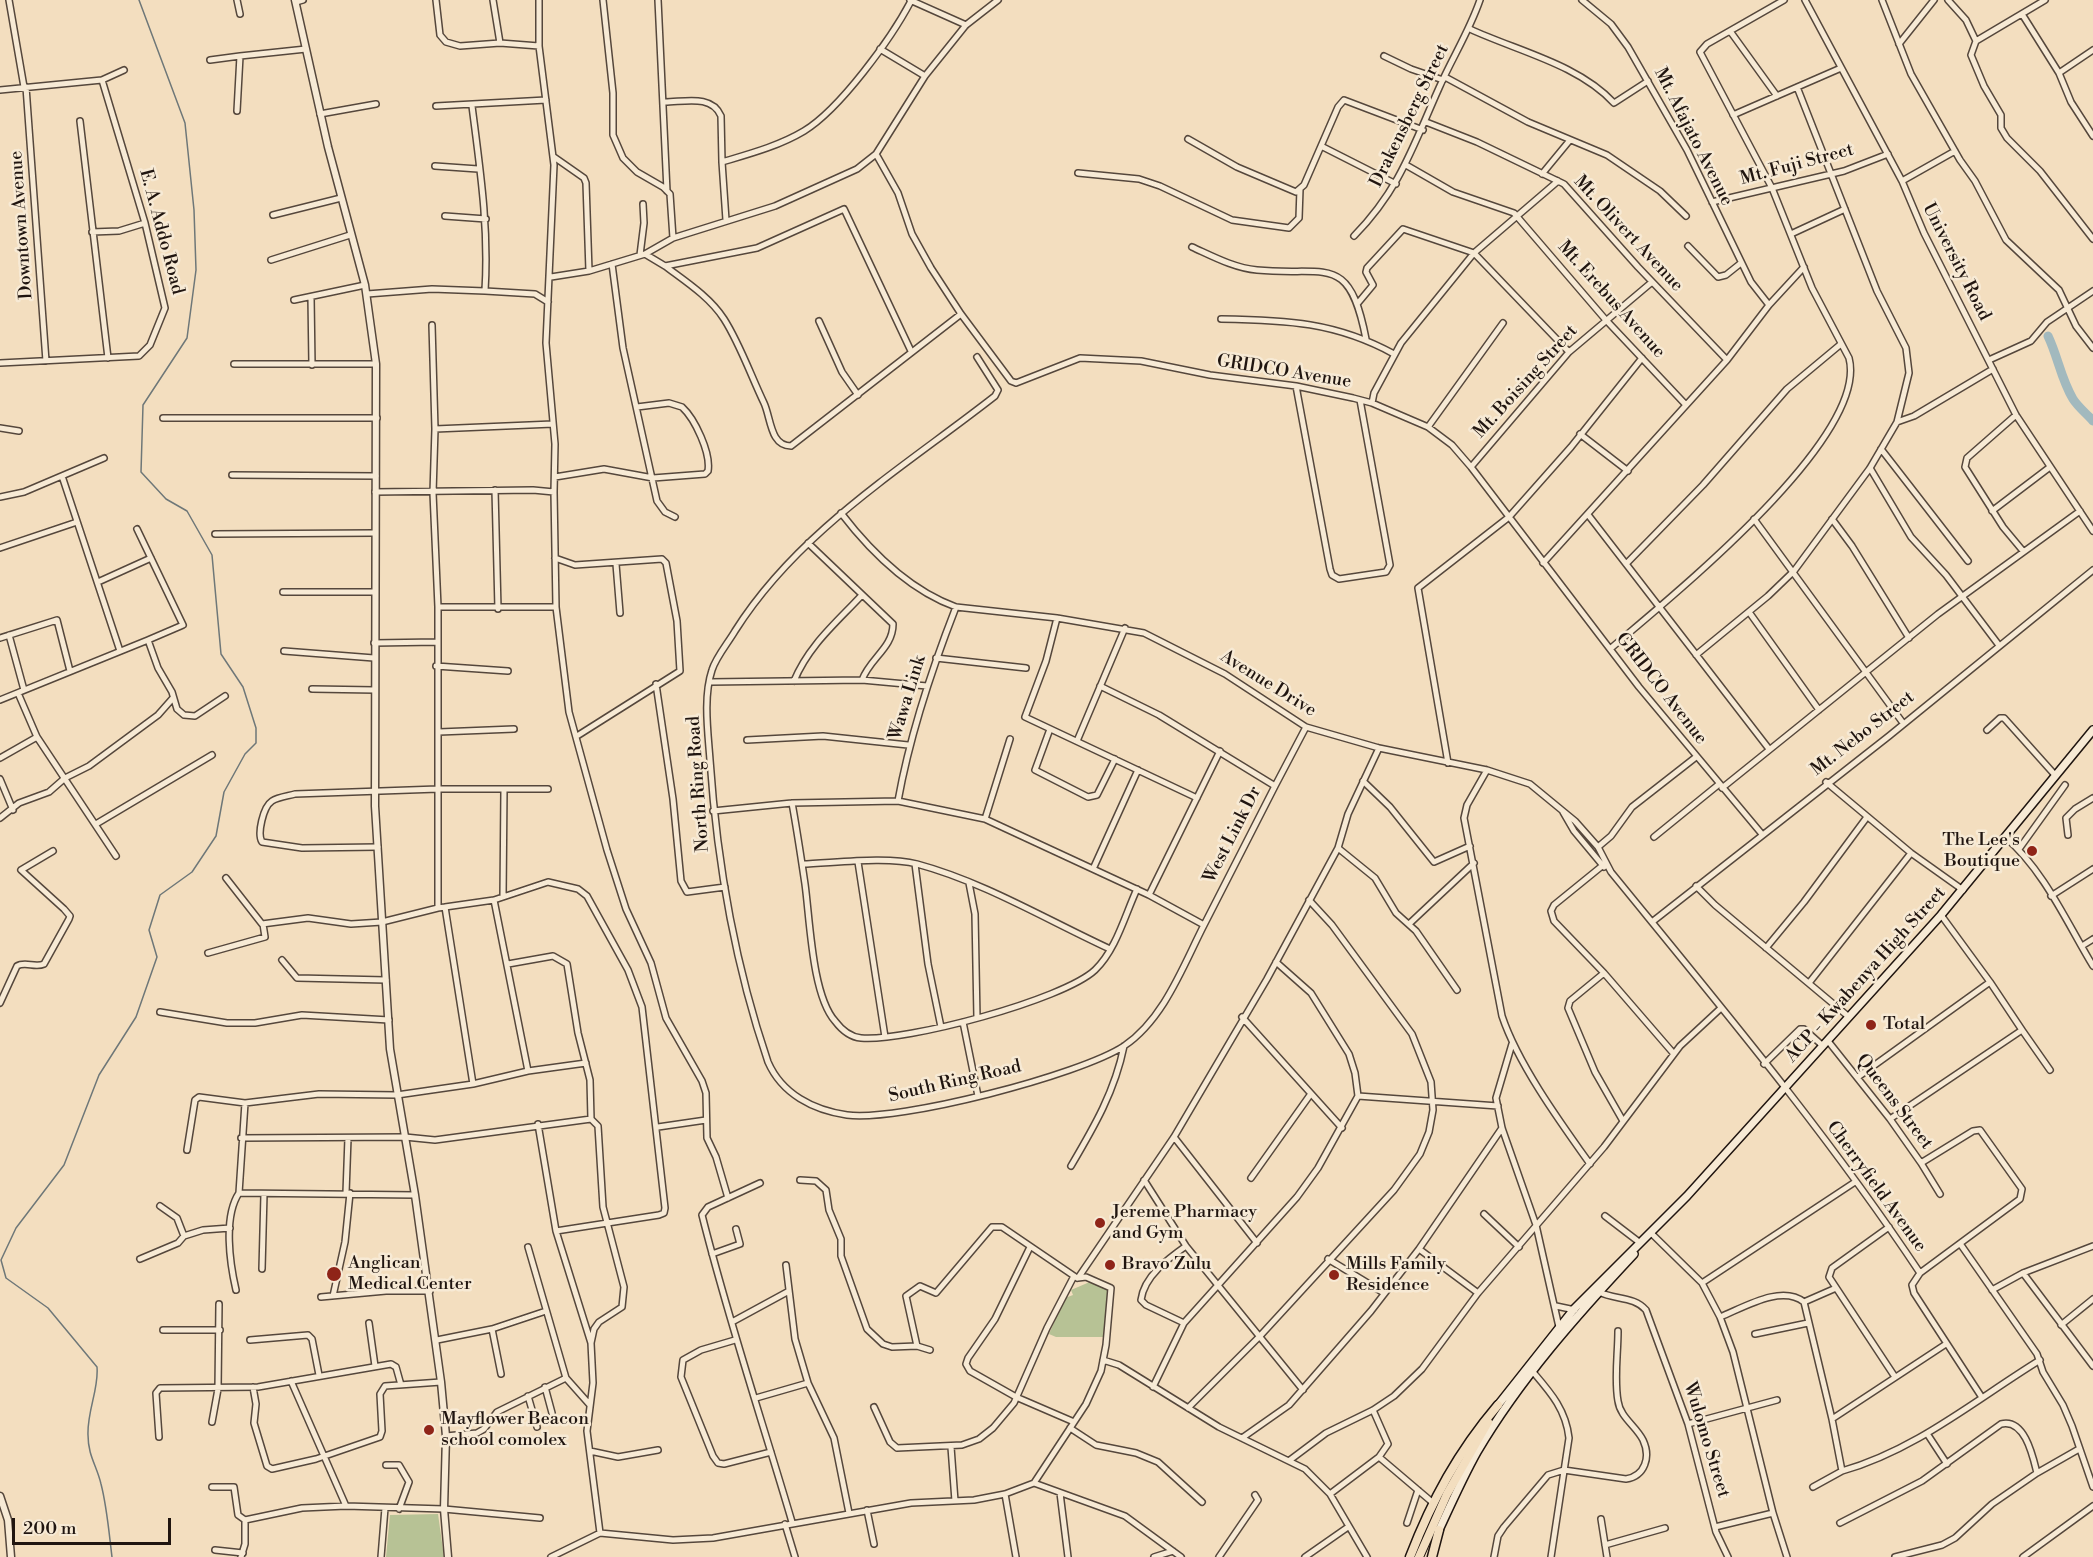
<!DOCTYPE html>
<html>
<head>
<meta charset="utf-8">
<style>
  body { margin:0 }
  #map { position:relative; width:2093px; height:1557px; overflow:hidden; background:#f3debf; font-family:"Libre Bodoni",serif }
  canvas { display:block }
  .scale { position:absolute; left:12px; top:1518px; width:159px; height:27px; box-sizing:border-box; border:3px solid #201510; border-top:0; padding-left:8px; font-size:18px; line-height:21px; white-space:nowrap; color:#201510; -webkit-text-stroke:4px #f7ead5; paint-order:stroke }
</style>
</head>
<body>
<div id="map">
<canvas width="2093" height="1557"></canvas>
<div class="scale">200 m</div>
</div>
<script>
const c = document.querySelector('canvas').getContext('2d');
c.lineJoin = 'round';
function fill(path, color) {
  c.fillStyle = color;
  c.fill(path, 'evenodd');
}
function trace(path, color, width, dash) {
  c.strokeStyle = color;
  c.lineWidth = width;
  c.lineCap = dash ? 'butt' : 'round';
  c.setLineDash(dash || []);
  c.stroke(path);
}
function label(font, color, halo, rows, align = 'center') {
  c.font = font + ' "Libre Bodoni",serif';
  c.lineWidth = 5;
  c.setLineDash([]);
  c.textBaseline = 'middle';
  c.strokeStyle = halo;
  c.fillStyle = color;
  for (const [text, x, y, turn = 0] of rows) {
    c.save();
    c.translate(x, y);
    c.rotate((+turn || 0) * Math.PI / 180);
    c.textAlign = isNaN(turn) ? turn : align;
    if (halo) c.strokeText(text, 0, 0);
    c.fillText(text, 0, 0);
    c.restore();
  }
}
fill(new Path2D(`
  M1092,1281L1110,1289L1104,1337H1056L1049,1334L1065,1298L1073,1295L1071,1290Z
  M438,1514L444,1557H386L390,1515Z`), '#b7c295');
trace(new Path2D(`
  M112,1557C109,1533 107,1507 101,1484C97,1466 88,1456 88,1435C87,1411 99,1389 97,1367L48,1308L6,1278L1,1260L16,1228L64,1165L99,1075L136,1017L157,957L149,930L160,895L192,872L216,836L224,792L245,754L256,743V728L243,687L221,654L212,555L187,511L166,499L141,472L143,405L187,338L196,270L194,210L185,123L139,0`), '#6e7778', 1.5);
trace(new Path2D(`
  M2048,336C2058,357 2061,379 2073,399C2078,407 2087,414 2093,421`), '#a2b9be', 9);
const minor = new Path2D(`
  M9,0L24,87
  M237,0L240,14
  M436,0L440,35L446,42L460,46L500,43L539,46
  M493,0L500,43
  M603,0L613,93V135L623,158L637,172L663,187L670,194L673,238L645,254
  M658,0L667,191
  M910,0L966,25
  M1582,0L1611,24L1628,47L1687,150L1751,282L1769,305
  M1805,0L1902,181L1924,233L2016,415L2093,531
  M1882,0L1911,74L1960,160L1975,181L2006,240L2059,290L2076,326L2093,348
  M1948,0L1966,20L1976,41
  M2045,0L1976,41L1971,55L1984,86L2001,115V128L2007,138L2040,171L2093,239
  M296,2L303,0
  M2022,14L2059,73L2071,102L2093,136
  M1470,29C1517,51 1578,64 1614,103L1648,81
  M1730,31L1777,96
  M1899,44L1934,0
  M880,49L925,76
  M1384,56L1411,69L1443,80
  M210,60L240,56
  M2059,73L2093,50
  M1445,77L1528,122L1607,155L1660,191L1686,216
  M26,87L46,361
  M0,90L102,80L124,70
  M665,102C684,102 712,94 721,116L722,162
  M436,106L546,100
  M237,111L240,56L306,49
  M320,114L376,104
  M1733,115L1841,68
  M80,121L108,358
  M1426,122L1477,142L1564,184L1638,267L1727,360
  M1188,139L1237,167L1296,192L1304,185L1338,107L1344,100L1423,130
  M1321,146L1396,184
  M876,154L898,193L912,234L931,268L961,314L1011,381L1016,383L1080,358L1141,361L1210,375L1296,386L1353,398L1372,403L1428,427L1452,445L1471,467L1639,687L1761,833
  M554,157L584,178L586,183L589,271
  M1406,165L1453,192L1514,213L1605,319L1686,405
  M435,166L478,169
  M1078,173L1139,179L1160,186L1232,220L1282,227L1289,228L1299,218L1300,189
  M1542,174L1570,140
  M1902,181L1955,151
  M1712,202L1844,171L1888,154
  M273,215L341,198
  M445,216L486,219
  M726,220L722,162C749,154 779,146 804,131C840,109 891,39 911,1
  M92,232L119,231L145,223
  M1791,234L1845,209
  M1354,236C1400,189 1413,146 1439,88C1452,58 1469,32 1480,0
  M673,238L775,206L857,169L876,154L925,76L966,25L998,0
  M1688,246L1718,277L1726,275L1741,263
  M1192,247C1212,256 1234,268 1257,270C1326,277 1349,251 1366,339
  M640,255L644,223L643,204
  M271,260L350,235
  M612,264L623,348L657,501L665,512L675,517
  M665,266C685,281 710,297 724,319C740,344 751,376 764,403C771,418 770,446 791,446L961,314
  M551,277L589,271L645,254L665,266L757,248L844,209L911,351
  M485,291L535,294L548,302
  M367,294L432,289L485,291C489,227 480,169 472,106
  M311,297L312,365
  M294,300L365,285
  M1358,303L1373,285L1366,272L1367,268L1403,229L1474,253L1569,352
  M1221,319C1286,320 1336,322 1394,354
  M819,321L842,372L858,395
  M432,325L435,429
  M977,357L998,390L995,396C903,468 798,531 735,631C728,643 716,657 712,670C703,697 708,732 710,760C717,862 735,965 768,1062C782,1094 813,1110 847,1115C899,1122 1080,1075 1124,1046C1164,1019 1183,966 1204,925
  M1989,360L2031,341L2047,322L2093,291
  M0,363L139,356L150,345L165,308L145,223L102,80
  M234,364H376
  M1296,386L1330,569L1332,575L1339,579L1386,572L1390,565L1360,400
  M1372,403L1374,393L1401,343L1474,253L1558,181
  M2016,415L1967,458L1965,467L2003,527L2023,551
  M163,418H377
  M1897,422L1914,416L1993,369
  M1428,427L1503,323
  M0,428L19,431
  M1580,434L1628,471
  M1881,449L1968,561
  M1471,467L1569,352L1652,282
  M1870,468L1911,537L1946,575L1998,644
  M232,475L376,476
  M62,476L120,651
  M555,477L604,469L653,478L705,474L708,471C711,453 695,419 682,407L669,403L637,407
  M495,490L498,609
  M375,492L533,490L554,492L555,444L546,343L554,165L539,46V0
  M0,497L24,492L104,458
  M1992,511L2050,467
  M841,513C871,552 909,590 956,607L1057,618L1144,633L1225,674L1306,727L1379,748L1487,770L1530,784L1575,821L1598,847L1611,872C1717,1002 1827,1133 1920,1273L1912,1285L1914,1293L1981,1396
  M1589,516L1769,749
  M1754,519L1903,723
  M1832,519L1852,546L1909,638
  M137,529L183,625L148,640
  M215,534L374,533
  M808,543L893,624C893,648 870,658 862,680
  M0,548L77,522
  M555,558L575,565L662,559L666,563L677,621L680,671L577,736
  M1543,563L1727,360L1769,305L1804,267
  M616,564L620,613
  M1626,564L1703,485L1787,389L1841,344
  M98,582L151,558
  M283,592H374
  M438,607H556L554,492
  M556,607L569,712L607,850L626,909L651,963L666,1018L702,1081L706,1093L707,1138L716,1157L728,1198
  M1749,612L1819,710
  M1057,618L1046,661L1025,717L1197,798
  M9,635L24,690
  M0,638L57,620L70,671
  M374,643L437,642
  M1610,649C1667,600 1870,438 1849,358L1812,288L1772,188L1700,52L1707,44L1784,0
  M284,651L374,658
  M1696,655L1768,596L1794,571L1870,468L1897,422L1909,373L1906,348L1877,291L1797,87
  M936,658L1026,668
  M436,666L508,671
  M794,681C809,645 836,623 862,595
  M710,682L862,680L927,686
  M656,684L673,799L681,881L687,892L725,887
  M312,689L375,690
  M18,693L37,737L116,856
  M0,700L148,640L158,668L172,692L177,709L184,715L195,716L225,696
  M1050,729L1035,770L1088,797L1097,795L1115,759
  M1987,730L2000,718H2004L2055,775
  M439,732L514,729
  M747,740L823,736L908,745
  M1077,741L1125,628
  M0,758L37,737
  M1448,763L1418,588L1509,517L1571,447L1642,358
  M1487,770L1467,805L1464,818L1502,1016C1518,1064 1560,1122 1590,1164
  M0,779L13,810
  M1363,781L1390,807L1434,862L1470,846
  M1826,782L1911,853L1963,890
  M1275,786L1306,727
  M1722,788L1938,614L2080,511
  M898,801C910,734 931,671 956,607
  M792,803C797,830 801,857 805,884C810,920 812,995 835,1021C841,1029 850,1037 861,1038C905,1042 1063,1000 1095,970C1116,950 1125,915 1137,889
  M713,811L792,803L898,801L985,819L1149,895L1204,925L1275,786L1159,715L1100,686
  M1563,812L1574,831L1604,867
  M0,818L19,803L49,792L65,778L89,766L158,715L173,698
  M985,819L1010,739
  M96,824L212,755
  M2068,835L2066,818L2075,809L2093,798
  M1654,837L1718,785
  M2005,837C2044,870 2067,923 2093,966
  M378,847L302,848L262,842C257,834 263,807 272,801C278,797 288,796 295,794L438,789H548
  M1598,847L1611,836L1632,807L1696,757
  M1338,848L1375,878L1396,913L1416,931L1457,990
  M2019,849L2065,785
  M858,862L885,1037
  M802,864C834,863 887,856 917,864C984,882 1047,920 1110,949
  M915,864L928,964L941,1027
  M1602,866L1554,905L1551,911L1554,921L1604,973L1674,1054
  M1093,869L1138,770
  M226,878L262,924L308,918L351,924L382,922L438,908L494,900L548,882L578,889L587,896L628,970L642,1007L665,1208L664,1213L659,1215L556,1231L591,1343
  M969,883L975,914L977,1018
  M1696,886L1715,905L1849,1017
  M1149,895L1220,751
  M2051,896L2093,869
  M503,897L504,789
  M445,907L473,1084
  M438,908V607L433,493L435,429L553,424
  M1941,915L1990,982
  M1652,922L1889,736L2093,570
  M1409,924L1474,863
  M2082,946L2093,939
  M1766,948L1804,902L1867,817
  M208,953L265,937L263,924
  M282,960L297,978L386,980
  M508,964L553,956L567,964L578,1033L590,1080L591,1119
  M1604,973L1570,1001L1568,1008L1595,1072L1623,1121
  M1809,983L1911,853
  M0,1003L17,966C25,961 35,968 44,964L69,919L70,916L64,909L21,870L53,851
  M160,1012L227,1023H255L302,1015L389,1020
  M1242,1017L1342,1128
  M963,1022L978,1096
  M2022,1030L2050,1070
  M1828,1041L1890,1119L1921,1163L1973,1131L1980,1130L2022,1189L2020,1199L1920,1273
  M1512,1044L1496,1098L1502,1128L1536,1225L1559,1327
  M1764,1064L1800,1029H1804L1823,1046
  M528,1071L586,1063
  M1858,1077L1990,982L2022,1030L1890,1119
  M1358,1096L1498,1106
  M245,1103L239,1193L415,1195
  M538,1124L556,1231
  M658,1127L706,1120
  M1174,1137L1257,1243
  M241,1138L405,1137L435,1140L591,1119L598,1126L603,1207L624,1287L622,1307L599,1322L594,1329L591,1343L593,1383L587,1431L600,1533
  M187,1150L195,1100L199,1097L245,1103L319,1094L397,1095L473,1084L528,1071L494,900
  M1921,1163L1940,1194
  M1071,1166C1094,1127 1115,1091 1124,1046
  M1251,1178L1310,1095
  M800,1180L816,1181L826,1190L829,1210L841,1239V1256L867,1329L883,1344L892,1347L917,1346L930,1350
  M1144,1180L1186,1246L1303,1390
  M760,1183L708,1207L702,1215C728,1319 762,1420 792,1522
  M346,1193L348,1138
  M160,1206L177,1218L184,1236L203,1230L230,1228
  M1484,1214L1519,1247
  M1605,1216L1639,1242
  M1889,1227L1832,1268L1829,1277L1895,1377
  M1651,1233L1702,1283L1720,1317L1733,1352L1773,1513L1787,1557
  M1961,1245L2037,1354L2043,1372L2063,1405L2072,1426L2093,1487
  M528,1247L566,1378L590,1405
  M1030,1247L995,1319L968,1358L966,1364L970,1371L1016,1397L1074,1422
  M1419,1249L1478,1293
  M712,1254L740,1244L736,1229
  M140,1259L178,1243L184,1236
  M1328,1259L1384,1293
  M786,1265L795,1339L808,1383L834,1438L849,1513
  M262,1269L264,1194
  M2023,1273L2093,1366
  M1702,1283L1855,1182
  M236,1290C230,1264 223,1217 239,1193
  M1992,1290L2023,1273L2093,1246
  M1599,1292C1615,1300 1634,1296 1646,1310L1688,1424L1716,1532L1728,1557
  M333,1296L345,1242L350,1193
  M321,1297L386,1291H430
  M1556,1306L1575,1310
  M1720,1317C1743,1308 1781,1284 1804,1302
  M732,1322L789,1291
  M369,1323L375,1366
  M1184,1323L1146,1305L1141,1300C1144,1276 1169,1258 1186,1246
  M2061,1325L2093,1299
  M492,1329L501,1374
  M163,1330H220
  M1755,1334L1808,1323
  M250,1340L308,1335L312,1339L319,1375
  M437,1340L492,1329L546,1311
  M735,1340L701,1350L683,1360L681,1377L713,1456L718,1463L724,1464L771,1452
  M917,1346L906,1296L920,1286L936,1293L992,1227H1002L1077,1278
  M1103,1360L1119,1365L1219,1427L1305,1469L1330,1494L1367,1557
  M1533,1372C1551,1393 1566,1410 1569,1438L1551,1557
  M291,1381L346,1506
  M253,1387L256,1404L254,1423L267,1466L272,1469L316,1459L380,1437L382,1431L380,1394L385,1386L441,1382
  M545,1387L552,1413
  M1153,1387L1184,1323L1297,1197L1318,1168L1358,1096L1355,1073L1349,1054L1311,993L1276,962
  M528,1396L537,1427
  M756,1398L808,1383
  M874,1407L890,1442L897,1448L962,1445L979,1439L993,1428L1014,1403L1047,1328L1074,1276
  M1188,1408L1260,1336L1394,1190L1420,1154L1429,1132L1433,1110L1431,1082L1412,1034L1332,925L1309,900
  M1373,1410L1388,1444L1379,1457
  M1832,1419L1804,1302L1836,1288
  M212,1422L218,1389L219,1304
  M1688,1424L1777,1400
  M1070,1428L1096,1445L1136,1453L1158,1462L1202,1502
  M1928,1435L1947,1464
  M446,1436L477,1433L484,1429L497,1412L566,1378
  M159,1437L156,1393L160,1388L258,1387L391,1364L396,1367L401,1385
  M1242,1438L1289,1405L1371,1311L1419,1249L1502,1128
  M951,1447L955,1501
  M590,1451L618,1457L658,1450
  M1290,1460L1326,1433L1373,1410L1394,1396L1422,1369L1478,1293L1604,1147L1680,1046L1721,1008
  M386,1465H399L409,1482L399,1509
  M1842,1471C1916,1450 1975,1400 2040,1360
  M2037,1473L2079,1449
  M1034,1483L1125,1516L1181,1557
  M212,1487H234L238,1515L245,1520
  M1813,1487L1842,1471L1832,1419L1946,1344
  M1060,1493L1068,1557
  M1005,1494L1016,1557
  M1330,1494L1379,1457L1432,1502
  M867,1510L874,1544
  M1601,1519L1607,1557
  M245,1520L302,1508L346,1506L444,1509L540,1518
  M1407,1523L1418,1490
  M1840,1523L1922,1481L2001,1424C2025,1418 2033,1457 2037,1473L1992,1504L1955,1538L1942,1545L1895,1557
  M785,1524L795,1557
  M1715,1527L1773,1513
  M1605,1545L1665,1528
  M215,1550L243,1553
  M241,1557L245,1544V1520
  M381,1557L385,1508
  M551,1557L600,1533L673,1540L713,1538L911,1503L974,1500L1005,1494L1034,1483L1086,1404L1101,1371L1106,1345L1111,1288L1086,1277L1078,1278L1174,1137L1267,979L1338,848L1348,814L1379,748
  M1154,1557L1173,1551
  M1219,1557L1258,1500L1255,1495
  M1305,1557L1348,1527
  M1494,1557L1498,1536L1504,1527L1548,1475L1564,1470L1626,1479C1645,1476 1651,1457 1643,1440C1636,1426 1620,1417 1618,1401C1614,1379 1618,1354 1618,1331
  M2023,1557L2093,1506`);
const tertiary = new Path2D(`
  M295,0L328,147L365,285L376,364L375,806L390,1049L415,1195L441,1382L446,1436L444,1509L448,1557
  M0,1496L8,1520L11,1557`);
const secondary = new Path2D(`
  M1498,1405L1574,1309L1687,1196L1941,915L2093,730
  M1439,1530C1451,1504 1463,1477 1477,1452C1520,1379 1577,1315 1634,1254`);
const primary = new Path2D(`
  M1419,1557L1447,1494L1488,1422`);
const trunk = new Path2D(`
  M1410,1557C1432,1500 1458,1452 1498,1405
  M1432,1557L1439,1530`);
trace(minor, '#55473c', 8);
trace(tertiary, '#55473c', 9);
trace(secondary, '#201510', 10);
trace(primary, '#201510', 10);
trace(trunk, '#201510', 11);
trace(minor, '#f7ead5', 5);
trace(tertiary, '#f7ead5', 6);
trace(secondary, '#f7ead5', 7);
trace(primary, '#f3debf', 8);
trace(trunk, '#f3debf', 8);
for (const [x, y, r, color] of [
  [2032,851,6,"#8f2418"],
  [1871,1025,6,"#8f2418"],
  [1100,1223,6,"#8f2418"],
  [1110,1265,6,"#8f2418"],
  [334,1274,8,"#8f2418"],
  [1334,1275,6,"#8f2418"],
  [429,1430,6,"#8f2418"]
]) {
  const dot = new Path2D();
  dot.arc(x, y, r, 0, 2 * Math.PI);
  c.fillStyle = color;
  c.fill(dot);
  trace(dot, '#f7ead5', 2);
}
label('18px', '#201510', '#f7ead5', [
  ["Drakensberg Street",1410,116,-64],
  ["Mt. Afajato Avenue",1693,137,63],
  ["Mt. Fuji Street",1797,165,-15],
  ["Downtown Avenue",22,225,-94],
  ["E. A. Addo Road",161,232,75],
  ["Mt. Olivert Avenue",1628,234,47],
  ["University Road",1956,262,63],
  ["Mt. Erebus Avenue",1611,300,48],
  ["GRIDCO Avenue",1284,372,9],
  ["Mt. Boising Street",1526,382,-48],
  ["Avenue Drive",1268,684,32],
  ["GRIDCO Avenue",1661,689,52],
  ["Wawa Link",908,698,-73],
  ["Mt. Nebo Street",1863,734,-38],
  ["North Ring Road",699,784,-94],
  ["West Link Dr",1233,835,-63],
  ["ACP - Kwabenya High Street",1866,975,-48],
  ["South Ring Road",955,1082,-13],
  ["Queens Street",1894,1102,53],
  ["Cherryfield Avenue",1876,1187,54],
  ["Wulomo Street",1706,1440,73]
]);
label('18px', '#201510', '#f7ead5', [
  ["The Lee's",2020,841,"right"],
  ["Boutique",2020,862,"right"],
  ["Total",1883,1025],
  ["Jereme Pharmacy",1112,1213],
  ["and Gym",1112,1234],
  ["Anglican",348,1264],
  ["Medical Center",348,1285],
  ["Bravo Zulu",1122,1265],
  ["Mills Family",1346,1265],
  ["Residence",1346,1286],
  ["Mayflower Beacon",441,1420],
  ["school comolex",441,1441]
], 'left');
</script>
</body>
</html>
